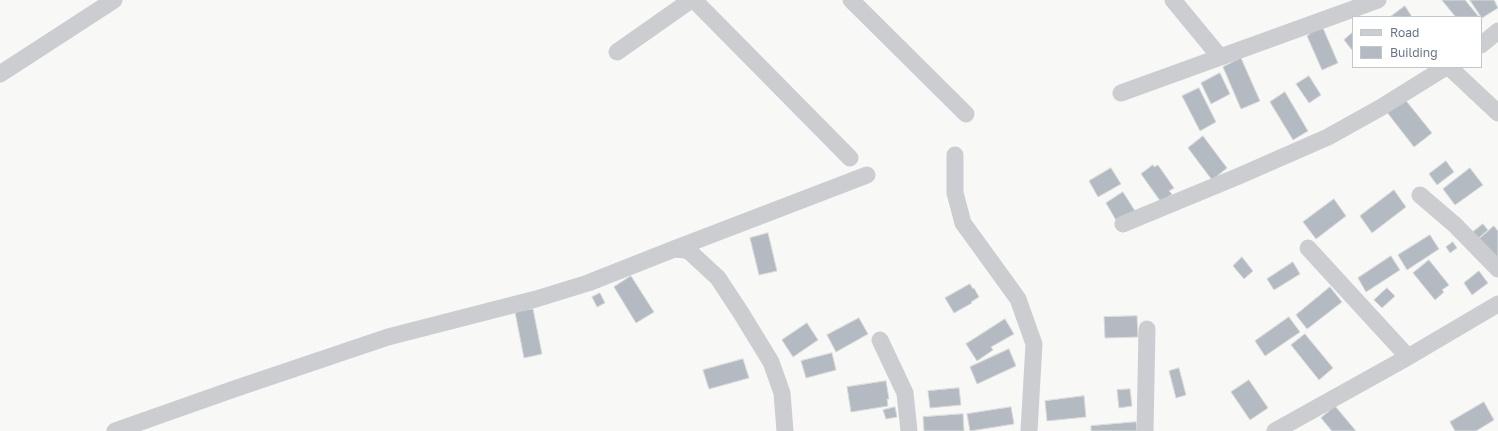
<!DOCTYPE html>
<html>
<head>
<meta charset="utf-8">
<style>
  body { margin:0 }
  #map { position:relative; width:1498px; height:431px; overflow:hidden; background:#f8f9f6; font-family:"Golos Text",sans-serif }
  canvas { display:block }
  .legend { position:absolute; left:1352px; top:16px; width:130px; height:52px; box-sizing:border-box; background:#fff; border:1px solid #c1c7d0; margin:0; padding:5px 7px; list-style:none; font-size:12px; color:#65748a }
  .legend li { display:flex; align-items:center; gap:8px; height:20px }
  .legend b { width:20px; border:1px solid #c1c7d0 }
</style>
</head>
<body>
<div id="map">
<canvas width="1498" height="431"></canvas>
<ul class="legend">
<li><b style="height:5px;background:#cbcdd1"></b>Road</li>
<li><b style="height:11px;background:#b3bac1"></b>Building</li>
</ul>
</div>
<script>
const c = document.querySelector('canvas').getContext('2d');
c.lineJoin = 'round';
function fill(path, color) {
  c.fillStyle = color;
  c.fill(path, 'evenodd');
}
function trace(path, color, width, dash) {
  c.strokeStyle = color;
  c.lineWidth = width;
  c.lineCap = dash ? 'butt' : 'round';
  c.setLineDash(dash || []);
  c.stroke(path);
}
const building = new Path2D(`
  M1442,0H1465L1479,17H1456Z
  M1470,0H1494L1498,8L1482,18Z
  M1405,6L1412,17H1390Z
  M1323,28L1338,63L1322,70L1307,36L1310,34L1308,30Z
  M1353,32V49L1352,50L1344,40Z
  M1241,58L1260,101L1241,109L1223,67Z
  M1220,73L1230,94L1211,104L1201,83Z
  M1309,76L1321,95L1309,103L1296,84Z
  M1199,88L1216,122L1200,131L1182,96Z
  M1285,92L1308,131L1293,140L1270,102Z
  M1403,97L1432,133L1414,147L1386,111Z
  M1203,136L1227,168L1212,180L1188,148Z
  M1446,161L1454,172L1437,185L1429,174Z
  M1153,165L1154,167L1158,165L1174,188L1169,191L1172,194L1161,202L1141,174Z
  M1111,168L1121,184L1098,197L1089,181Z
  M1470,168L1483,185L1455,205L1443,189Z
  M1394,190L1406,207L1372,233L1360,216Z
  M1123,192L1135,211L1117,222L1106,203Z
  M1334,199L1346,216L1316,239L1303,222Z
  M1483,224L1488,230L1474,242L1469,235Z
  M1494,226L1498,231V260L1479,239Z
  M768,233L777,271L759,275L750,238Z
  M1430,235L1439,249L1407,270L1398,255Z
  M1453,242L1457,248L1450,253L1446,247Z
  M1391,256L1400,270L1366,292L1358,278Z
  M1242,257L1253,271L1244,279L1233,266Z
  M1429,260L1449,285L1442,290L1444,292L1435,300L1413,273Z
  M1293,262L1300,274L1274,290L1267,279Z
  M1479,271L1488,283L1472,295L1464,283Z
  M631,276L654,312L636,323L614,287Z
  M970,284L973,289L974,288L979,297L971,302L972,303L954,313L945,298Z
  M1330,287L1342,302L1307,329L1296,315Z
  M1387,288L1395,296L1382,308L1374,300Z
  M600,293L605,303L597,307L592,297Z
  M533,309L542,354L524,358L515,312Z
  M1137,316L1138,337L1105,338L1104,317Z
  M1289,317L1300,332L1265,356L1255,341Z
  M859,318L868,334L836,352L827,335Z
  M1005,319L1014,334L991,347L993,350L977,361L966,344Z
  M807,323L818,340L793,357L782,340Z
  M1305,334L1333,368L1319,380L1291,345Z
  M1009,349L1016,366L977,384L970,367Z
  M832,353L836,370L806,378L801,361Z
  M743,359L749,378L709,389L703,370Z
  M1179,368L1186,395L1176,398L1169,371Z
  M1249,380L1268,408L1250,420L1231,392Z
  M886,381L889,399H887L888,406L851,412L847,387Z
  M959,388L961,405L930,408L928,391Z
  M1130,389L1132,406L1119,408L1117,390Z
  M1084,396L1086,417L1047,421L1045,401Z
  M1484,402L1494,420L1476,431H1455L1450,422Z
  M1335,406L1356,431H1332L1321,418Z
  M895,407L897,417L886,419L883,410Z
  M1011,407L1014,424L970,431L967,414Z
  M963,414L964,431H924L923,417Z
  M1136,422L1137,431H1138H1091V426Z`);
fill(building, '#b3bac1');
trace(building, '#dadbd8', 1);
trace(new Path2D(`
  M694,0L850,158
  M851,0L966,114
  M1173,0L1220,57
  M1481,45L1498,31
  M617,52L691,0
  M1449,67L1498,113
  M0,74L114,0
  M1121,93L1378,0
  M955,155V193L963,223L1018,299L1034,344L1029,431
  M1420,195L1455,225L1498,269
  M1123,224L1239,176L1328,137L1380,108L1446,67
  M1308,248L1408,357
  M674,249L867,175
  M880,340L905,393L909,431
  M115,431L237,388L388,337L536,299L588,283L674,249L686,250L691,253L718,278L741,313L771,362L782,393L785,431
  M1145,431L1147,329
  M1275,431L1408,357L1498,304`), '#cbcdd1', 17);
</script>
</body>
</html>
